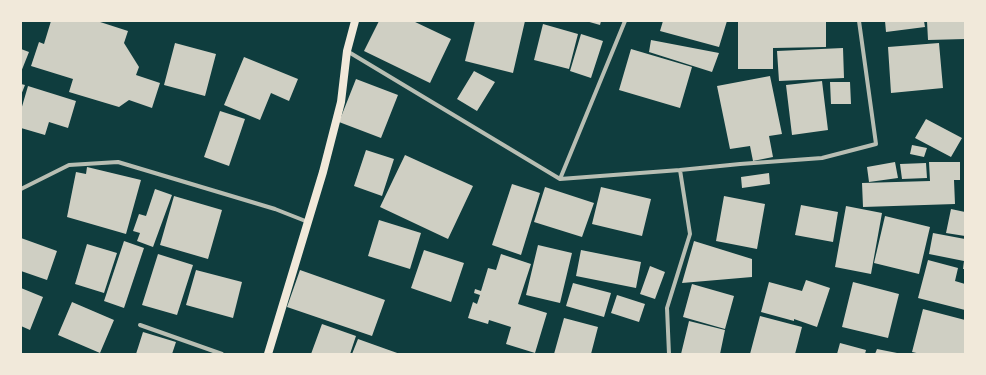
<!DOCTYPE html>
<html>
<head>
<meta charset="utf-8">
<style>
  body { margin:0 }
  #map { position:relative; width:986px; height:375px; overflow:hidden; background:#0f3d3e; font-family:Arial,sans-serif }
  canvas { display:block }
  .frame { position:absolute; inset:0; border:22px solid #f1e9da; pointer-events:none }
</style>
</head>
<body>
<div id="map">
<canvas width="986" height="375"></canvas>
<div class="frame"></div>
</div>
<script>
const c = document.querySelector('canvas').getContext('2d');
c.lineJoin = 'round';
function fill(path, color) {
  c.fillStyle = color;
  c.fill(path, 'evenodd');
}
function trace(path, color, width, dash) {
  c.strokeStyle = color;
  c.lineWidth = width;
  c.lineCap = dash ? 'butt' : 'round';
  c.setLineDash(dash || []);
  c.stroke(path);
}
fill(new Path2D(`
  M51,21H97L128,31L124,43L139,67L136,75L160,83L152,108L129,100L119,107L69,92L73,79L31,66L39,42L44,44Z
  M379,21H413L451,39L430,83L364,51Z
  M475,21H525L513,73L465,61Z
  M586,21H601L600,25Z
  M663,21H727L719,47L660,31Z
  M738,21H826V47L773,48V69H738Z
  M885,21H924L925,27L886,32Z
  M927,21H965V39L928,40Z
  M543,24L578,34L569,69L534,60Z
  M581,34L603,41L591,78L570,71Z
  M651,40L719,53L712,72L649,52Z
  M175,43L216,54L205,96L164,85Z
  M939,43L943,88L891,93L888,47Z
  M843,48L844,78L779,81L777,51Z
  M21,49L29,52L21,72Z
  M631,49L692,67L680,108L619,90Z
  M244,57L298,79L289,101L271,93L260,120L224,105Z
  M474,71L495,82L477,111L457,99Z
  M770,76L782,134L769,136L773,157L753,161L750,146L730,149L717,86Z
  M356,79L398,95L381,138L339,122Z
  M822,81L828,130L792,135L786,85Z
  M830,82H850L851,104H831Z
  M21,84L25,85L21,95Z
  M28,86L76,101L68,128L49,122L45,135L21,128V110Z
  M220,111L245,119L229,166L204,157Z
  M926,119L962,138L951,157L915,138Z
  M912,145L927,148L924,157L910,154Z
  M366,150L394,159L382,196L354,186Z
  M405,155L473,186L448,239L380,207Z
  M895,162L898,178L869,182L867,167Z
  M929,162H960V180H954L955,204L863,207L862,183L930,181Z
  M926,163L927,178L902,179L900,164Z
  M87,167L141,180L126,234L67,217L76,172L86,174Z
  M769,173L770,184L742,188L741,177Z
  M512,184L540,193L521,255L492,245Z
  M545,187L594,203L582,237L534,222Z
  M601,187L651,199L642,236L592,224Z
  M155,189L172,195L153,247L137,241L140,233L133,231L139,214L146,216Z
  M174,196L222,210L208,259L160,245Z
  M724,196L765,204L757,249L716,241Z
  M801,205L838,212L833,242L795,235Z
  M846,206L882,213L871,274L835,267Z
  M951,209L965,212V236L946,233Z
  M885,216L930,227L919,274L874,263Z
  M379,220L421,233L410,269L368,256Z
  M933,233L965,239V269H963L964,261L929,254Z
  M21,238L57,251L47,280L21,271Z
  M124,241L144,248L124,308L104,301Z
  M694,241L752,259V277L682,283Z
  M87,244L117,253L104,293L75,284Z
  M538,245L572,253L560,303L526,295Z
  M424,250L464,263L451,302L411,288Z
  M581,250L641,262L636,288L576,276Z
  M158,254L193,265L177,315L142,305Z
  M501,254L531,264L518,304L547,313L535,353L506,344L511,327L489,320L488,324L468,318L473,302L477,304L480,295L474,293L475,289L481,291L488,268L496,270Z
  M928,260L958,268L955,281L965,284V310L918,298Z
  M650,266L665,272L655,299L640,294Z
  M196,270L242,282L233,318L186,305Z
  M300,270L385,300L372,336L287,307Z
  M806,280L830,288L817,327L794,319V321L761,312L769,282L802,291Z
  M853,282L899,294L888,338L842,327Z
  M573,283L611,293L604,317L566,306Z
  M692,284L734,296L725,329L683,317Z
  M21,288L43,297L30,330L21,326Z
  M617,295L645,304L639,322L611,313Z
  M72,302L114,320L100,353L58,335Z
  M923,309L965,320V354H921L912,352Z
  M760,316L802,327L795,354H750Z
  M564,318L598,327L591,354H554Z
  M689,321L725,330L720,354H681Z
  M322,324L356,336L350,354H311Z
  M143,332L176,342L172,354H136Z
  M358,339L400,354H352Z
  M840,343L866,350L865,354H837Z
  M877,349L897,353V354H875Z`), '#cfcfc3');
trace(new Path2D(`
  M347,51L560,179L680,170L740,164L822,158L876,144L859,21
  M560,179L625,21
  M21,189L69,165L118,162L275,209L308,222
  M140,325L222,354
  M669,354L667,308L690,234L680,170`), '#b8beb3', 4);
trace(new Path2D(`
  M268,354L323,172L341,102L347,51L355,21`), '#f1e9da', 8);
</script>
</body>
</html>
